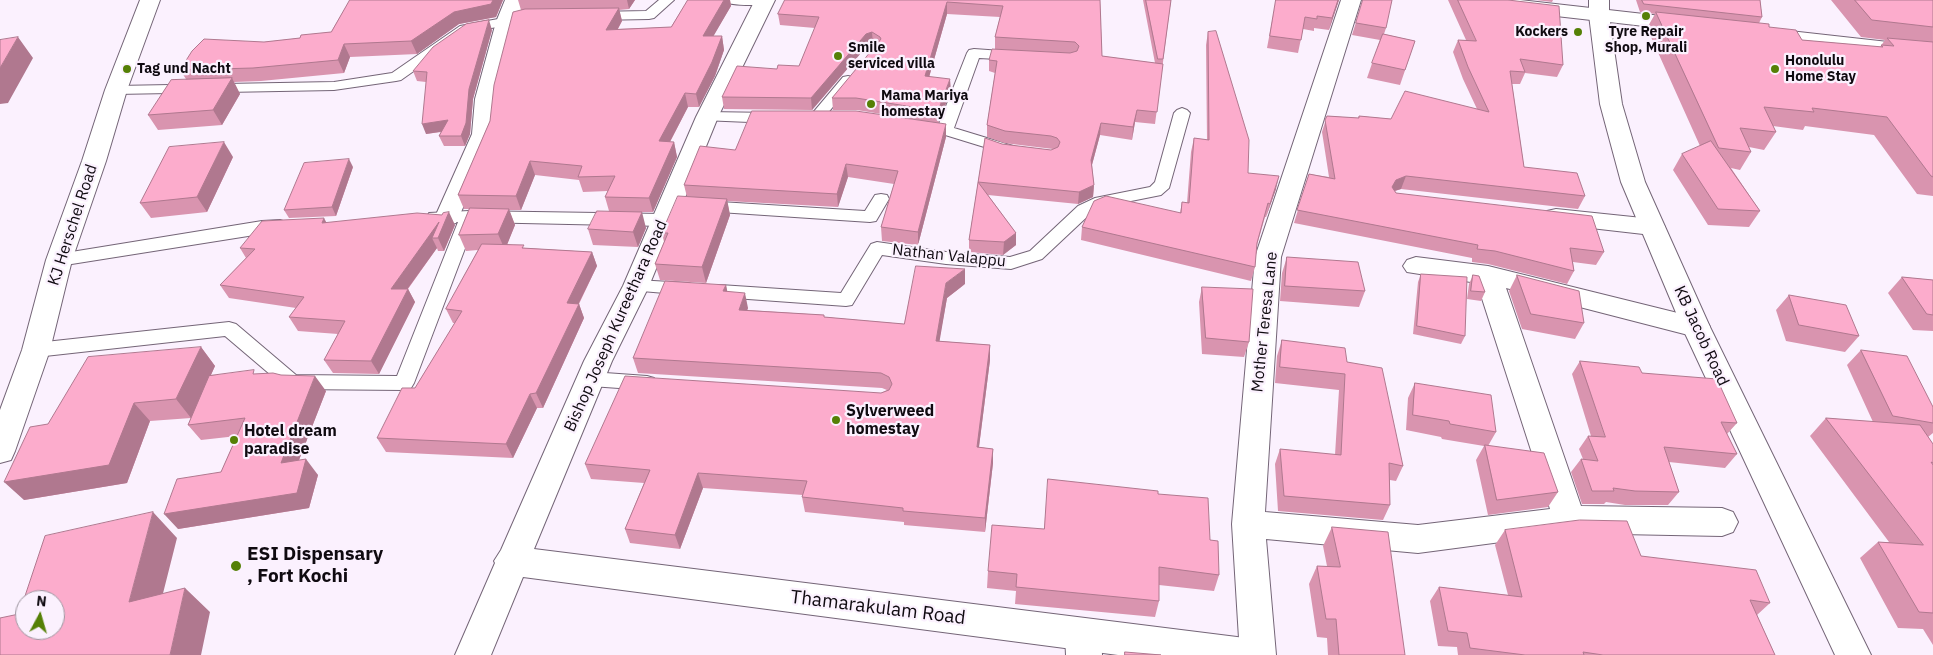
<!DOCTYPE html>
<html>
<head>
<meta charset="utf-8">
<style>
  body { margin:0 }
  #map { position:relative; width:1933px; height:655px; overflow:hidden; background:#fbf1fe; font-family:"IBM Plex Sans",sans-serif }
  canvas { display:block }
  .north { position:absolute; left:15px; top:590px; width:50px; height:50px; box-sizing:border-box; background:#fbf1fe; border:1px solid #9d959f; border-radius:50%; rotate:6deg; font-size:14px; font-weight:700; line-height:20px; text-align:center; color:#0f0a10 }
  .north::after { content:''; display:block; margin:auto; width:18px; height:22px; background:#558006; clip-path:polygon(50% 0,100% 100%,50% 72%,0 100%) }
</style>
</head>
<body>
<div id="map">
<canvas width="1933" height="655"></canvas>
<div class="north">N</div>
</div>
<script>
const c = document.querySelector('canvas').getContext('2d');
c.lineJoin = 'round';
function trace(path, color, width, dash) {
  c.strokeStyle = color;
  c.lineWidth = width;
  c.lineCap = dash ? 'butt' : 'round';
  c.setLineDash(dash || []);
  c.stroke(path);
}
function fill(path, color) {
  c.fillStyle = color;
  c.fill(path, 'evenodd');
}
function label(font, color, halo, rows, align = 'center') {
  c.font = font + ' "IBM Plex Sans",sans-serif';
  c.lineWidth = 4.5;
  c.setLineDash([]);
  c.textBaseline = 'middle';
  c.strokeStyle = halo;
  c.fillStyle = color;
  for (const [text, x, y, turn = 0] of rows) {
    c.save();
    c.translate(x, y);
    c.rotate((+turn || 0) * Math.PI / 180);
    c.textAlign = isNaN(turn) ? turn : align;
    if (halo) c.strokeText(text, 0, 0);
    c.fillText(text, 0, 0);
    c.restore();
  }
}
const lane = new Path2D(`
  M659,0H674L654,18L649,19L595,20L588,16L595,12L646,11Z
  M721,0H770L771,1C765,7 727,6 721,0Z
  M520,15L525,16L527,19L525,22L469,32L401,80L396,81L334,90L116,94L111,93L109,90L111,87L116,86L334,82L392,73L460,26Z
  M974,49L1016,52L1021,53L1023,56L1021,59L1016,60L979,58L954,128L1013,146L1015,149L1013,152L1007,154L942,134L918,129L915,126L918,123L923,121L939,124L967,53L969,50Z
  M848,76L853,77L855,80L853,83L821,121H811L808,118L811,115L843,77Z
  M1182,108L1187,110L1190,113L1169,188L1161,195L1106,206L1090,214L1042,259L1011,269L946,264L882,255L852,305L846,306L720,297L714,295L711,291L714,287L720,285L841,293L871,244L877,242L946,252L1010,257L1030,251L1078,206L1095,198L1150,187L1155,182L1174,113L1177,110Z
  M707,112L773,113L778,115L781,118L778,121L773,123L702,120L699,117L702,114Z
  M881,194L887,195L889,199L876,221L870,222L704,211L698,210L696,206L698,202L704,201L865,211L875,195Z
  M469,211L663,214L669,216L671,220L669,224L663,226L475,222L414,383L411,388L404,390L292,389L285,387L225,336L36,357L29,355L26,350L29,345L36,343L229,322L236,324L296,375L397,376L458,222L429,221L427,217L429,213Z
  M280,220L286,222L289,226L286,230L59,266L53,264L50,260L53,256L59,254L262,221Z
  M636,280L688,283L694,285L697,289L694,293L688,295L630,290L627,286L630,282Z
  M591,372L647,376L654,378L657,383L654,388L647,390L591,386L584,384L581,379L584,374Z`);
const street = new Path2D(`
  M505,0H525L516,22L497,99L494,134L459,217L456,223L447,225L438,223L435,217L472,134L475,99L496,22Z
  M1341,0H1361L1281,257L1265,512L1418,525L1550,509L1477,283L1407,272L1403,266L1407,260L1416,257L1488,266L1706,320L1710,327L1706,334L1696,337L1506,288L1581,506L1722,508L1733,512L1738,522L1733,532L1722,536L1569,533L1418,553L1266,539L1276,655H1240L1232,524L1255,257Z
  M1458,0H1520L1688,19L1695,21L1698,25L1695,29L1688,31L1468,6L1461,4Z
  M1763,28L1933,47V59L1756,38L1753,34L1756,30Z
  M1556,209L1652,219L1661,221L1665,227L1661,233L1652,235L1547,223L1544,217L1547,211Z
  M1083,619L1095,624L1101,635L1102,655H1066L1065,635L1071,624Z`);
const secondary = new Path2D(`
  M140,0H160L127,90L106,161L72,260L50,350L15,451L11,460L0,463V410L22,350L46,260L82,161L105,90Z
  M755,0H775L718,117L649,286L612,361L534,549L1245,638L1258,643L1263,655H1118L523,577L491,655H455L495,563L494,561L501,550L584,361L623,286L696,117Z
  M1589,0H1609V15L1622,104L1645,182L1710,327L1871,655H1835L1682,327L1621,182L1600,104L1589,15Z`);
trace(lane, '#746577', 2);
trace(street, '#746577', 2);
trace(secondary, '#746577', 2);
fill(lane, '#fff');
fill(street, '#fff');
fill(secondary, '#fff');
fill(new Path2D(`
  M350,0H503L496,17L459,24L417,54L350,57L344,73L261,81L234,82L240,94L222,125L158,130L148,115L186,79L180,70L264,42L300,38L331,32Z
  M518,0H635L629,9L619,10L622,21L618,29L671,27L688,0H730L731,6L713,36H722L724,50L715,76L699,107H688L670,142H674L677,157L653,212H630L646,228L638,247L593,245L588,229L609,211L605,197L608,191L583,192L579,180L535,175L521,210H509L515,225L507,244L525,248L592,252L597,266L579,304L584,318L543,408H537L513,458L386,452L377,438L415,388L455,323H453L446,309L478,250L466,251L459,235L469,209H464L458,195L490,121L521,10Z
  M785,0H1100L1102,56L1155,63L1143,0H1171L1155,124L1135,122L1132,140L1100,135L1092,165L1094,185L1093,197L1078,204L988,195L1016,233V245L1003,255L969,252V240L985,138L1002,144L1051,150L1053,149L1004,143L987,137V125L995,73L989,71V60L995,49V37L1000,17L947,14L929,77L951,91L938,123L946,137L918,245L882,241L881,227L894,184L848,177L838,207L727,201L730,215L706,283L660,280L655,264L664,242L662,233L687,197L684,185L735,150L936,123L857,110H833L832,98L876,46L873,44L867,46L812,110L724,109L722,97L777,69L799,66L815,28L780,25L778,14Z
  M1276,0H1339L1329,30L1314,28V31L1303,29L1298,53L1267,48Z
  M1363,0L1386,28L1384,34L1415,41L1400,85L1367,78L1380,40L1352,35Z
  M1448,0H1508L1563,65L1557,77L1525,73L1520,84H1512L1524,167L1585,196L1578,209L1401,189L1395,191L1396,193L1604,252L1596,265L1573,262L1574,271L1567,284L1488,264L1472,262V258L1294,223L1309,174L1329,177L1322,132L1327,116L1358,118L1359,116L1391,119L1477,109L1463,79L1453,52L1458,40H1466Z
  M1536,0H1553L1552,2Z
  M1636,0H1760L1762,17L1759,23L1769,27L1802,40L1880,47L1885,40L1861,37L1831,0H1933V196L1917,194L1874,135L1805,126L1803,130L1773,126L1776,132L1764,150L1749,147L1751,152L1740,170L1731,168L1760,211L1749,227L1708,225L1673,170L1682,154L1700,146L1647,28L1655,14L1640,12Z
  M492,30L473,99L470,134L465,146H444L439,136L441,132L426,134V82L417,81L413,71Z
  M1208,32L1248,173L1276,189L1266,217H1265L1257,245L1255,267L1251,281L1081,240L1082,227L1180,213L1182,202L1187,203L1191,152L1194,138L1207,140L1206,45Z
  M233,157L207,212L151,218L140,203Z
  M353,167L336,216L289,218L284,210Z
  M327,223L455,225L444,251H438L437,248L408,289L415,302L379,374L333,373L324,360L338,334L298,331L289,317L296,308L229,298L220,285L246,258L240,248Z
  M1287,257L1365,291L1359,307L1280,301L1282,273Z
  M1421,274L1465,336L1461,344L1413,334L1418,282Z
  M1473,275L1485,292L1481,301L1467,299L1469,284Z
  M1517,275L1584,323L1575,339L1522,329L1509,291Z
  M1902,277L1933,280V331L1913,330L1888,293Z
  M965,284L947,298L939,341L990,345V360L979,447L993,449V463L985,532L904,525V522L805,512L802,497L803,495L703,488L680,549L630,543L625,529L644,483L591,479L585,464L881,393L887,390L882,388L638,373L633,358L726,285L727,291L748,308L747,310L824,315V317L904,324Z
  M1202,287L1249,342L1244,357L1202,354L1199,302Z
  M1789,295L1859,336L1845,352L1786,341L1776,310Z
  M1282,340L1347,362L1403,466L1396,481L1390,480V505L1383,520L1278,511L1275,464L1280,449L1335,455L1339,390L1275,383L1277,356Z
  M201,347L215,366L211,375L257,374L326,391L299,460L318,475L309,508L178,529L221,472L237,436L201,440L188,425L191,418L150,421L127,483L24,500L48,424Z
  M1861,350L1933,407V433L1928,437L1933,444V645L1923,629L1898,628L1860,558L1878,542H1889L1810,436L1826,418L1873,422L1847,365Z
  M1580,361L1642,373L1737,423L1727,434L1737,454L1725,468L1669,462L1679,492L1668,505H1625L1606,502L1604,504H1582L1571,472L1581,459H1583L1579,449L1588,436H1591L1572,374Z
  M1415,383L1496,432L1488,446L1558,492L1548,507L1488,515L1476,460L1484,446L1442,439L1441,437L1406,430L1408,398Z
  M1158,494L1210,540L1219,575L1214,591L1159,585V601L1155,617L1015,604L1016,591L987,588L988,571L1044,529Z
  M1332,527L1405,655H1328L1327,638L1317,637L1309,584L1317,566H1327L1323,546Z
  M1505,530L1641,556L1770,603L1757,615L1775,655H1458L1457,647L1438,646L1430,601L1439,587L1508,595L1495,545Z`), '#d994af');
fill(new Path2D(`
  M493,0H503L496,17L459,24L417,54L411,41L454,12Z
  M627,0H635L629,9Z
  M724,0H730L731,6L706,49L703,36Z
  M1338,0H1339L1329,30L1332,18Z
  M947,2V14L926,88L925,76Z
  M619,8L622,21L610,43L606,30Z
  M489,20L492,30L473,99L470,134L465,146L461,136L469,89Z
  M872,32L873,44L867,46L812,110L811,98L866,34Z
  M722,36L724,50L715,76L699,107L696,94Z
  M18,37L33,58L8,103L0,104V68Z
  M344,44L350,57L344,73L338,60Z
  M232,78L240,94L222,125L213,110Z
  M950,79L951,91L938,123V111Z
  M685,93L688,107L663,155L659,141Z
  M1137,110L1132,140L1133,127Z
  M448,120L452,130L426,134L422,124Z
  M1101,123L1100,135L1090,172L1091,160Z
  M946,124V137L918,245V232Z
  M224,142L233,157L207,212L197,197Z
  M674,142L677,157L653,212L649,198Z
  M349,159L353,167L336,216L332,207Z
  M530,161L535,175L521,210L516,196Z
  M846,164L848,177L838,207L837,194Z
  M1279,176L1276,189L1266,217L1270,204Z
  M1406,176L1401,189L1391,192L1392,187L1396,180Z
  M1094,185L1093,197L1078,204L1079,192Z
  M727,199L730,215L706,283L702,267Z
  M509,209L515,225L505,250L498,234Z
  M449,212L455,225L444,251L438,238H432L437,248L398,302L391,289L439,222Z
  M642,212L646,228L638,247L633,232Z
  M324,218L331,231L322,223Z
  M1016,233V245L1003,255L1004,242Z
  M592,252L597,266L572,317L567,303Z
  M965,269V284L947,298L937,356L936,341L946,283Z
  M726,285L729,300L723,291Z
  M408,289L415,302L379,374L371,361Z
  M745,293L748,308L742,325L739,310Z
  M579,304L584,318L543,408L536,393Z
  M990,345V360L977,462V447Z
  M201,347L215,366L191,418L176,399Z
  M315,376L326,391L292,478L281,463Z
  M530,394L537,408L513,458L506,444Z
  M134,403L150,421L127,483L24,500L4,482Z
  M993,449V463L985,532V518Z
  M306,459L318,475L309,508L178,529L164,514Z
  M698,473L703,488L680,549L675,535Z
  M153,512L177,538L155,625L129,602Z
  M185,588L210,612L201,655H170Z`), '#b0788f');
const building = new Path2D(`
  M350,0H493L491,4L454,12L411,41L344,44L338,60L253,68L180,70L192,51L204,39L264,42L300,38L301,35L331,32Z
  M688,0H724L703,36H722L712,62L696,94L685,93L659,141L674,142L649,198L605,197L615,176L578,177L582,166L530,161L516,196L458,195L490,121L494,85L513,12L525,9L619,8L606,30L671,27Z
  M785,0H1100L1102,56L1163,64L1157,112L1137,110L1133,127L1101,123L1091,160L1094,185L1079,192L978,182L1016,233L1004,242L969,240L985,138L1002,144L1051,150L1058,147L1060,142L1057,138L1051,136L1005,131L987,125L997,61L989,60L992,49L1070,53L1077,51L1079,46L1075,42L995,37L1003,6L947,2L925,76L950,79L938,111L856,98H832L881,39L880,37L872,32L866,34L811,98L722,97L737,66L777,69L778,65L799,66L819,17L778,14Z
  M1146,0H1171L1163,59H1158Z
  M1276,0H1338L1332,18L1317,16V19L1305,17L1301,40L1270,36Z
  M1363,0H1392L1386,28L1356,23Z
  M1458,0H1508L1559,6L1563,65L1520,59L1525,72L1510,71L1524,167L1577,173L1585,196L1406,176L1396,180L1392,187L1396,193L1592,216L1604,252L1570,248L1574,271L1495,251L1477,249L1478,245L1297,210L1309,174L1335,179L1325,120L1327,116L1359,118V116L1391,119L1405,91L1489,112L1468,67L1458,40L1476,41Z
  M1642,0H1760L1762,17L1644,4Z
  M1855,0H1933V27L1872,20Z
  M1656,12L1769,24V27L1796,30L1802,40L1883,47L1881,45L1894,46L1887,38L1933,42V177L1931,176L1887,117L1812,108L1814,112L1764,107L1776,132L1740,128L1751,152L1719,148Z
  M489,20L469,89L466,123L461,136H439L448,120L422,124L427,72L413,71L433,47L466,24Z
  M1216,31L1249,140L1248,173L1279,176L1270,204L1268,203L1257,243L1255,267L1082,227L1094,201L1106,196L1181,213L1182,202L1189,203L1194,138L1209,140L1208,32Z
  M1383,34L1415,41L1405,70L1372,63Z
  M18,37L0,68V40Z
  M232,78L213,110L148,115L171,80Z
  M752,111H856L946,124L918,232L881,227L898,171L846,164L837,194L684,185L700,146L735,150Z
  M1711,141L1760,211L1718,209L1682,154Z
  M224,142L197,197L140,203L169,147Z
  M349,159L332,207L284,210L304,163Z
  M678,196L727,199L702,267L655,264L668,233H662Z
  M470,208L509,209L498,234L459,235Z
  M597,211L642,212L633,232L588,229Z
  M449,212L438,238H432L439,222L391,289H408L371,361L324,360L345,321L289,317L304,297L220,285L255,249L240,248L262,221L324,218L322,223L417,213L442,215L443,213Z
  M482,244L524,245L522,248L592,252L567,303L579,304L536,393L530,394L506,444L377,438L402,388H415L462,311L446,309Z
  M1287,257L1358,262L1365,291L1285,286Z
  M916,266L965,269L946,283L936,341L990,345L977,447L993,449L985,518L903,511V508L802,497L807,481L698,473L675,535L625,529L650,470L585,464L625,376L881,393L889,390L892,384L889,377L881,373L633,358L665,281L726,285L723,291L745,293L739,310L824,315V317L904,324Z
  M1421,274L1467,277L1465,336L1417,326Z
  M1473,275L1479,276L1485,292L1471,291Z
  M1517,275L1579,291L1584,323L1531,314Z
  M1902,277L1933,280V315L1927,314Z
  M1202,287L1253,289L1249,342L1206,338Z
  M1789,295L1846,305L1859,336L1799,325Z
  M1282,340L1345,348L1347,362L1382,368L1403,466L1389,463L1390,505L1284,496L1280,449L1341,455L1345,374L1280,367Z
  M201,347L176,399L134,403L109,465L4,482L30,427L48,424L88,357Z
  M1861,350L1907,356L1933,407V423L1893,416Z
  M1580,361L1639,367L1642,373L1717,379L1737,423L1721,422L1737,454L1664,447L1679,492L1635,491L1613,488L1614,491H1592L1581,459L1598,461L1588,436L1605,437Z
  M254,370L253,374L273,373L281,375L315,376L281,463L306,459L297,493L164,514L177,479L221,472L245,418L188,425L209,376Z
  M1415,383L1491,395L1496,432L1450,424L1449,421L1413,415Z
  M1826,418L1920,425L1933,444V463L1931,462L1933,465V613L1919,612L1878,542L1923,545Z
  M1485,445L1544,453L1558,492L1497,500Z
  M1048,479L1158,491V494L1208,498L1210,540L1218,541L1219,575L1159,567V601L1016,587L1017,574L988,571L992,525L1044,529Z
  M153,512L129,602L185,588L170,655H0V618L19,614L45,536ZM25,600H55V630H25Z
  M1580,520L1627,521L1641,556L1756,570L1770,603L1750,600L1775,655H1603L1583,652L1584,655H1525L1470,648L1467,633L1448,631L1439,587L1522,597L1505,530Z
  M1332,527L1388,532L1405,655H1339L1336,619H1326L1317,566L1340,567Z
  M1125,652L1161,655H1125Z`);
fill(building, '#fcaccc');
trace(building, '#b0788f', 1);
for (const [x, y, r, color] of [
  [1646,16,5,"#558006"],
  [1578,32,5,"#558006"],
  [838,56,5,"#558006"],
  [127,69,5,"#558006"],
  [1775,69,5,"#558006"],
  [871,104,5,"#558006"],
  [836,420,5,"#558006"],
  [234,440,5,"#558006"],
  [236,566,6,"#558006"]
]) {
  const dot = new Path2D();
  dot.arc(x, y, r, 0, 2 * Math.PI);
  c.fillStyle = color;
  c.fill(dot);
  trace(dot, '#fbf1fe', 2);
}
label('bold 14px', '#0f0a10', '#fbf1fe', [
  ["Kockers",1568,32,"right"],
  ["Tyre Repair",1646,32,"center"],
  ["Shop, Murali",1646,48,"center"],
  ["Smile",848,48],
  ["serviced villa",848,64],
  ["Honolulu",1785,61],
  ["Home Stay",1785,77],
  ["Tag und Nacht",137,69],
  ["Mama Mariya",881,96],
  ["homestay",881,112]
], 'left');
label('16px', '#0f0a10', '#fbf1fe', [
  ["KJ Herschel Road",73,225,-72],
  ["Nathan Valappu",949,256,6],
  ["Mother Teresa Lane",1265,322,-84],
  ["Bishop Joseph Kureethara Road",616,326,-66],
  ["KB Jacob Road",1701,336,65]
]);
label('bold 16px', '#0f0a10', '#fbf1fe', [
  ["Sylverweed",846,411],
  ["homestay",846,429],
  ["Hotel dream",244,431],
  ["paradise",244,449]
], 'left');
label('bold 19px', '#0f0a10', '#fbf1fe', [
  ["ESI Dispensary",247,555],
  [", Fort Kochi",247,577]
], 'left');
label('19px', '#0f0a10', '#fbf1fe', [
  ["Thamarakulam Road",878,608,7]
]);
</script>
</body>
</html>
